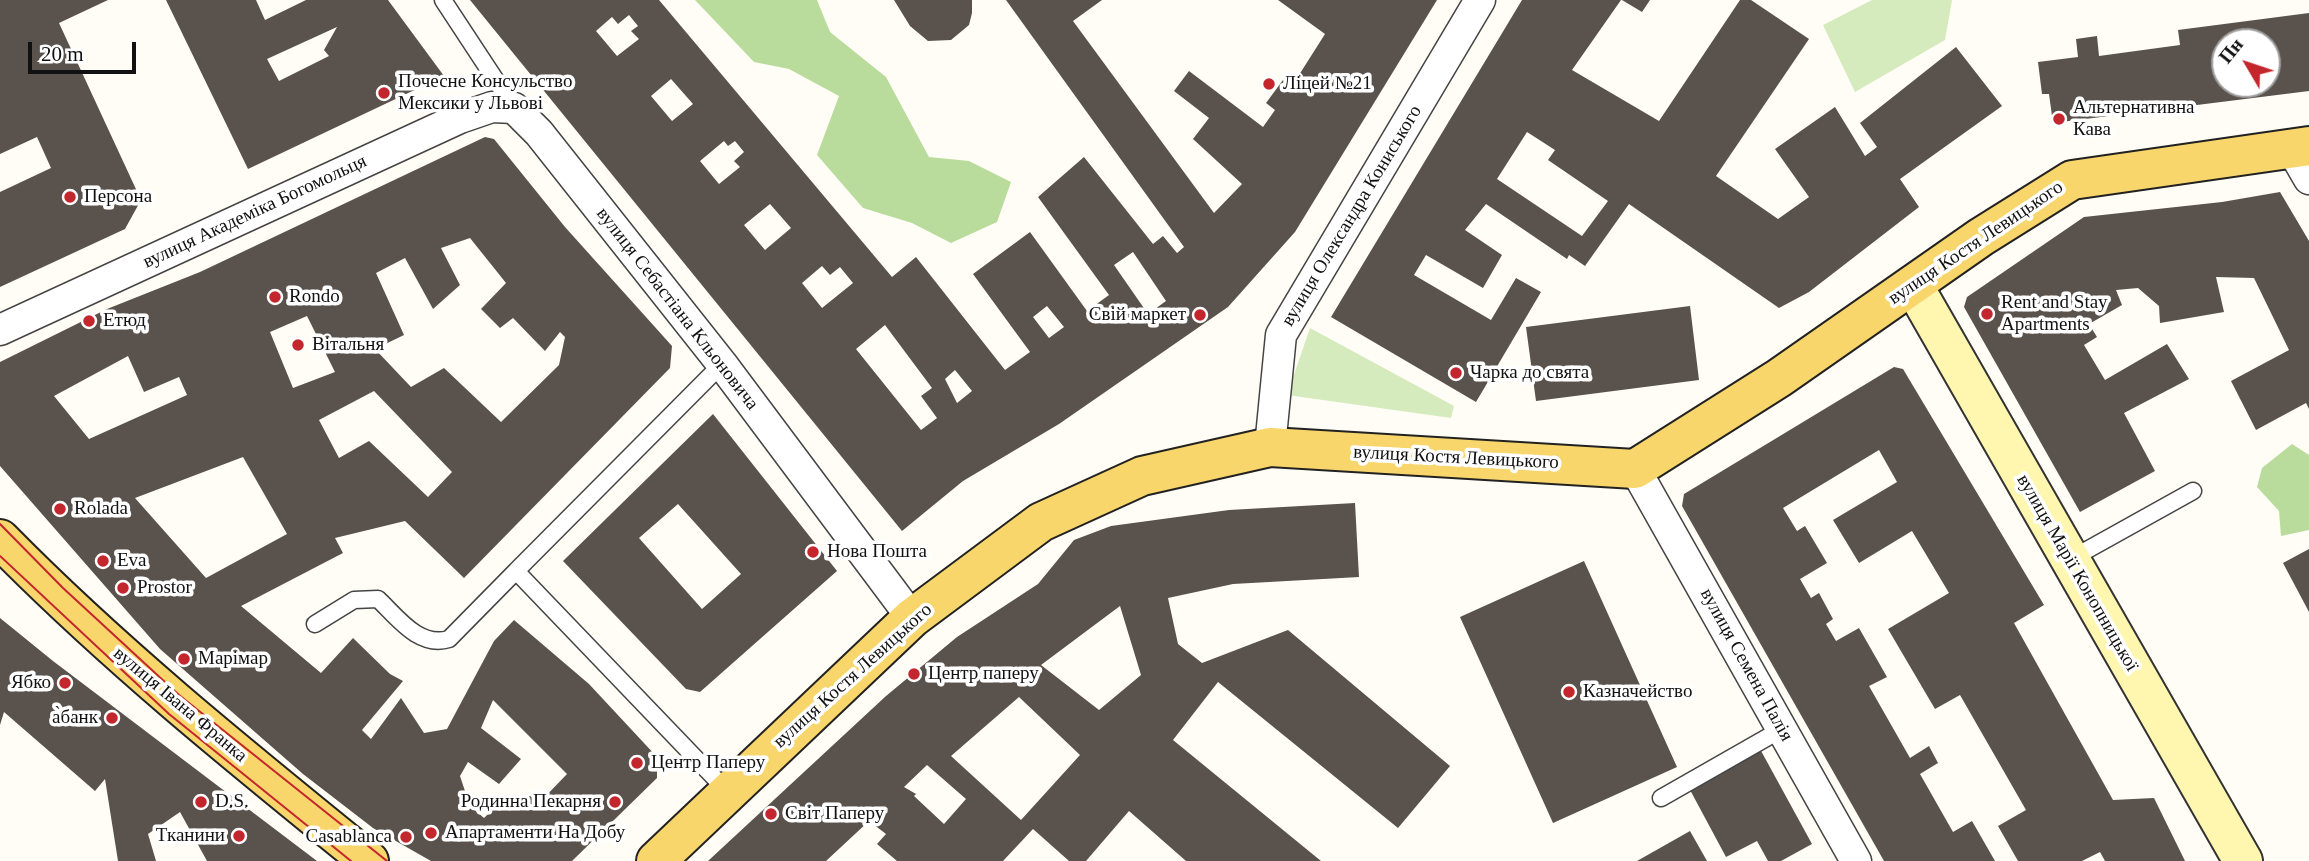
<!DOCTYPE html>
<html>
<head>
<meta charset="utf-8">
<style>
  body { margin:0 }
  #map { position:relative; width:2309px; height:861px; overflow:hidden; background:#fffdf5; font-family:Georgia,serif }
  canvas { display:block }
  .north { position:absolute; left:2211px; top:28px; width:70px; height:70px; box-sizing:border-box; background:#fff; border:2px solid #a0a0a0; border-radius:50%; rotate:309deg; font-size:19px; font-weight:700; line-height:28px; text-align:center; color:#111 }
  .north::after { content:''; display:block; margin:auto; width:24px; height:32px; background:#c4262e; clip-path:polygon(50% 0,100% 100%,50% 72%,0 100%) }
  .scale { position:absolute; left:28px; top:42px; width:108px; height:32px; box-sizing:border-box; border:4px solid #111; border-top:0; padding-left:9px; font-size:21px; line-height:24px; white-space:nowrap; color:#111; -webkit-text-stroke:5px #fff; paint-order:stroke }
</style>
</head>
<body>
<div id="map">
<canvas width="2309" height="861"></canvas>
<div class="north">Пн</div>
<div class="scale">20 m</div>
</div>
<script>
const c = document.querySelector('canvas').getContext('2d');
c.lineJoin = 'round';
function fill(path, color) {
  c.fillStyle = color;
  c.fill(path, 'evenodd');
}
function trace(path, color, width, dash) {
  c.strokeStyle = color;
  c.lineWidth = width;
  c.lineCap = dash ? 'butt' : 'round';
  c.setLineDash(dash || []);
  c.stroke(path);
}
function label(font, color, halo, rows, align = 'center') {
  c.font = font + ' Georgia,serif';
  c.lineWidth = 7;
  c.setLineDash([]);
  c.textBaseline = 'middle';
  c.strokeStyle = halo;
  c.fillStyle = color;
  for (const [text, x, y, turn = 0] of rows) {
    c.save();
    c.translate(x, y);
    c.rotate((+turn || 0) * Math.PI / 180);
    c.textAlign = isNaN(turn) ? turn : align;
    if (halo) c.strokeText(text, 0, 0);
    c.fillText(text, 0, 0);
    c.restore();
  }
}
fill(new Path2D(`
  M1872,0H1952L1945,40L1855,92L1823,25Z
  M1310,328L1454,406L1451,418L1287,395Z`), '#d5ebbd');
fill(new Path2D(`
  M695,0H817L830,32L886,77L929,157L969,161L1011,182L997,222L951,243L912,223L863,208L817,155L839,96L789,69L754,62Z
  M2292,444L2309,455V530L2281,536L2279,511L2257,487L2262,468Z`), '#b9dc9c');
fill(new Path2D(`
  M0,0H108L59,23L141,200L125,229L0,287V192L51,168L37,137L0,154Z
  M166,0H256L265,20L306,0H388L444,76L248,169ZM337,27L324,50L329,56L279,81L267,59Z
  M470,0H659L892,277L916,257L1005,370L1030,352L973,274L1030,232L1087,311L1109,295L1038,197L1084,157L1153,244L1163,236L1177,253L1184,247L1006,0H1102L1073,21L1214,213L1242,184L1193,139L1209,118L1174,91L1189,71L1263,127L1275,110L1266,103L1283,80L1292,86L1325,34L1278,0H1437L1295,232L1228,307L1059,424L963,481L902,531ZM629,15L638,26L631,31L639,39L617,56L596,31L612,17L618,24ZM671,79L693,104L672,121L651,96ZM724,141L728,146L735,141L744,152L734,161L740,167L719,184L700,161ZM770,204L791,228L765,250L744,225ZM1133,252L1166,301L1148,314L1114,265ZM822,266L830,275L840,267L853,283L822,308L802,283ZM1047,306L1064,327L1049,338L1033,317ZM885,325L932,388L921,396L937,418L921,430L856,349ZM955,370L972,391L957,403L945,379Z
  M894,0H972V13L969,25L951,40L928,41L910,26Z
  M1522,0H1621L1572,70L1659,121L1740,0H1751L1809,39L1716,176L1778,219L1809,197L1775,149L1835,107L1865,156L1877,147L1860,123L1956,47L2002,106L1900,179L1919,207L1809,292L1779,308L1629,204L1585,266L1569,255L1567,259L1486,204L1465,230L1502,255L1483,288L1426,255L1414,275L1491,320L1516,278L1541,292L1476,402L1331,317ZM1527,132L1555,150L1548,160L1608,201L1582,236L1497,179Z
  M1622,0H1650L1642,12Z
  M2309,13V91L2053,123L2049,94H2042L2038,62L2078,57L2076,39L2097,36L2099,56L2180,45L2178,30ZM2225,42H2267V84H2225Z
  M485,137L494,139L565,227L672,346L670,368L464,578L405,521L335,538L343,553L241,606L321,673L353,638L390,674L403,681L362,730L371,739L401,698L424,733L447,729L494,641L514,620L589,684L657,757V778L572,861H431L373,828L303,774L160,649L0,466V362L107,309L200,272ZM470,238L506,283L481,309L500,328L513,318L545,351L560,332L565,337L559,365L501,422L444,368L411,387L375,349L404,335L376,273L405,258L433,309L460,285L441,248ZM307,316L335,372L293,388L270,332ZM128,356L144,392L179,377L187,395L89,439L54,396ZM374,391L452,472L428,497L369,441L339,458L319,420ZM243,457L287,534L206,578L135,498ZM493,700L567,774L540,802L532,794L518,806L504,809L499,803L484,818L470,806L460,776L468,762L499,784L521,759L481,728Z
  M2280,192L2309,241V409L2306,403L2256,430L2231,381L2289,350L2254,278L2216,277L2224,312L2160,323L2159,306L2138,288L2116,290L2122,305L2089,324L2097,337L2084,345L2105,380L2167,344L2189,379L2124,413L2155,471L2080,512L1964,307L1967,297L2084,217L2222,202Z
  M1690,306L1699,380L1536,401L1526,327Z
  M1894,367L1903,369L2044,605L2014,623L2113,800L2154,798L2185,861H2105L2100,852L2082,861H2018L1998,826L2026,810L1960,695L1935,709L1888,629L1949,593L1912,531L1859,563L1833,520L1897,482L1879,450L1783,508L1797,531L1805,526L1827,563L1800,579L1811,598L1819,593L1833,619L1826,624L1836,641L1859,628L1887,677L1869,686L1910,758L1929,746L1938,763L1920,774L1953,832L1972,821L1995,861H1884L1682,506L1684,494Z
  M713,414L837,571L700,692L686,689L563,561ZM678,504L741,574L702,609L639,538Z
  M1355,503L1359,577L1233,584L1168,598L1178,644L1202,663L1288,630L1450,766L1398,828L1218,682L1173,740L1321,861H1186L1129,811L1086,861H1069L1033,829L1003,861H897L877,844L886,834L869,821L826,861H708L886,696L957,637L1038,584L1074,540L1111,526L1229,510ZM1120,606L1141,675L1099,710L1041,665ZM1019,697L1080,755L1021,820L951,756ZM927,765L966,799L944,824L914,796L916,794L904,787Z
  M2309,549V612L2283,563Z
  M1584,561L1677,767L1553,823L1460,617Z
  M0,618L53,661L317,861H207L180,812L148,834L156,861H118L105,779L95,791L4,712L0,725Z
  M1760,749L1812,844L1781,861H1768L1757,841L1726,857L1689,788Z
  M1690,831L1707,861H1637Z`), '#5a524d');
const lane = new Path2D(`
  M443,0L514,108
  M722,364L516,571L728,792
  M2069,560L2193,491
  M315,624L354,600L378,599C398,618 419,648 449,639L516,571
  M1661,798L1782,729`);
const street = new Path2D(`
  M2291,148L2309,179
  M0,330L460,118L492,107L514,108L539,133L722,364L912,618
  M1270,447L1281,335L1480,0
  M1635,469L1856,861`);
const secondary = new Path2D(`
  M1913,285L2243,861`);
const primary = new Path2D(`
  M0,539C115,656 242,758 369,861
  M656,861L912,618L1041,522L1142,476L1270,447L1635,469L1779,378L1981,237L2072,180L2309,146`);
trace(lane, '#444', 19);
trace(street, '#444', 33);
trace(secondary, '#333', 42);
trace(primary, '#222', 42);
trace(lane, '#fff', 16);
trace(street, '#fff', 30);
trace(secondary, '#fff6b0', 38);
trace(primary, '#f9d66b', 38);
trace(new Path2D(`
  M0,524L63,588L179,695L387,861
  M0,556L169,714L351,861`), '#c4262e', 2);
for (const [x, y, r, color] of [
  [1269,84,7,"#c4262e"],
  [384,93,7,"#c4262e"],
  [2059,119,7,"#c4262e"],
  [70,197,7,"#c4262e"],
  [275,297,7,"#c4262e"],
  [1987,314,7,"#c4262e"],
  [1200,315,7,"#c4262e"],
  [89,321,7,"#c4262e"],
  [298,345,7,"#c4262e"],
  [1456,373,7,"#c4262e"],
  [60,509,7,"#c4262e"],
  [813,552,7,"#c4262e"],
  [103,561,7,"#c4262e"],
  [123,588,7,"#c4262e"],
  [184,659,7,"#c4262e"],
  [914,674,7,"#c4262e"],
  [65,683,7,"#c4262e"],
  [1569,692,7,"#c4262e"],
  [112,718,7,"#c4262e"],
  [637,763,7,"#c4262e"],
  [201,802,7,"#c4262e"],
  [615,802,7,"#c4262e"],
  [771,814,7,"#c4262e"],
  [431,833,7,"#c4262e"],
  [239,836,7,"#c4262e"],
  [406,837,7,"#c4262e"]
]) {
  const dot = new Path2D();
  dot.arc(x, y, r, 0, 2 * Math.PI);
  c.fillStyle = color;
  c.fill(dot);
  trace(dot, '#fff', 2.5);
}
label('19px', '#111', '#fff', [
  ["Почесне Консульство",398,82],
  ["Мексики у Львові",398,104],
  ["Ліцей №21",1283,84],
  ["Альтернативна",2073,108],
  ["Кава",2073,130],
  ["Персона",84,197],
  ["Rondo",289,297],
  ["Rent and Stay",2001,303],
  ["Apartments",2001,325],
  ["Свiй маркет",1186,315,"right"],
  ["Етюд",103,321],
  ["Вітальня",312,345],
  ["Чарка до свята",1470,373],
  ["Rolada",74,509],
  ["Нова Пошта",827,552],
  ["Eva",117,561],
  ["Prostor",137,588],
  ["Марімар",198,659],
  ["Центр паперу",928,674],
  ["Ябко",51,683,"right"],
  ["Казначейство",1583,692],
  ["а̀банк",98,718,"right"],
  ["Центр Паперу",651,763],
  ["D.S.",215,802],
  ["Родинна Пекарня",601,802,"right"],
  ["Світ Паперу",785,814],
  ["Апартаменти На Добу",445,833],
  ["Тканини",225,836,"right"],
  ["Casablanca",392,837,"right"]
], 'left');
label('19px', '#111', '#fff', [
  ["вулиця Академіка Богомольця",255,212,-25],
  ["вулиця Олександра Кониського",1352,216,-59],
  ["вулиця Костя Левицького",1976,243,-34],
  ["вулиця Себастіана Кльоновича",677,309,52],
  ["вулиця Костя Левицького",1456,458,3],
  ["вулиця Марії Конопницької",2077,573,60],
  ["вулиця Семена Палія",1746,665,61],
  ["вулиця Костя Левицького",853,676,-42],
  ["вулиця Івана Франка",180,705,40]
]);
</script>
</body>
</html>
